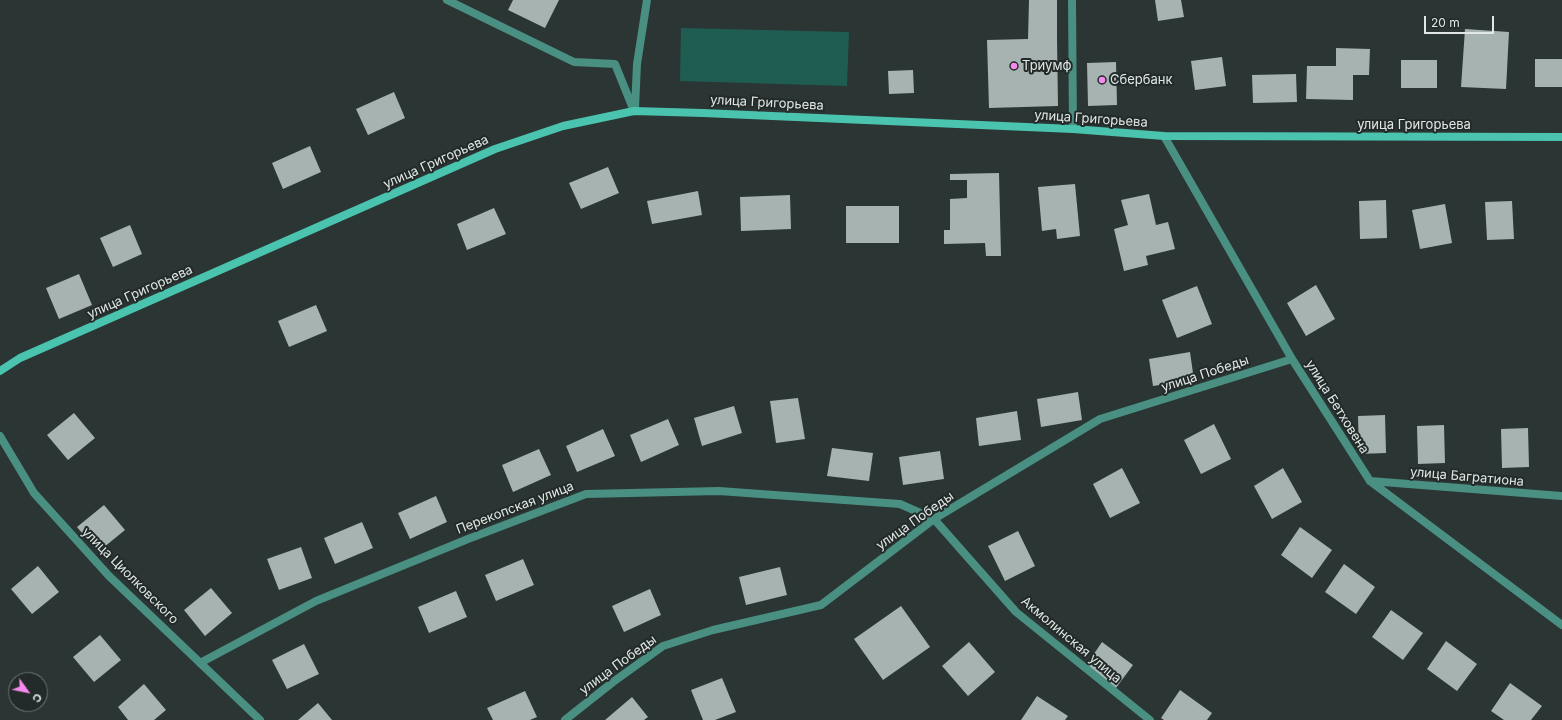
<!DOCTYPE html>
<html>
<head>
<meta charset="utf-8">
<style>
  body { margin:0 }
  #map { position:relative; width:1562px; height:720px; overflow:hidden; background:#2b3533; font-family:Inter,sans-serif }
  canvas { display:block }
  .north { position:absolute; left:8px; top:672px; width:40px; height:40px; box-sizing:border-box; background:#222b29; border:1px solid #6e7674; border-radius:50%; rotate:123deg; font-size:11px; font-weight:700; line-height:16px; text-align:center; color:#e1e7e5 }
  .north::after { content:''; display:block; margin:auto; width:14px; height:18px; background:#f689ed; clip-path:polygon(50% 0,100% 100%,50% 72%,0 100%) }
  .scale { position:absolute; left:1424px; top:16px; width:70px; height:18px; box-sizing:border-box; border:2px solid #e1e7e5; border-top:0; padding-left:5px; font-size:12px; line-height:14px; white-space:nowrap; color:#e1e7e5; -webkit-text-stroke:3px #222b29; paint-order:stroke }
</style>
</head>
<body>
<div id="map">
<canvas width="1562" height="720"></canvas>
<div class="north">С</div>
<div class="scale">20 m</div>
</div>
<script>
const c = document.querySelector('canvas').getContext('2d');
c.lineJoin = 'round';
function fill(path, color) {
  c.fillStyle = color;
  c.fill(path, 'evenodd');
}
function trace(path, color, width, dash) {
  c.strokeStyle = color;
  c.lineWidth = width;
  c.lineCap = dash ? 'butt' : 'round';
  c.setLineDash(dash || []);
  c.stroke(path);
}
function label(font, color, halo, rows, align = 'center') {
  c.font = font + ' Inter,sans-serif';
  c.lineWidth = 4;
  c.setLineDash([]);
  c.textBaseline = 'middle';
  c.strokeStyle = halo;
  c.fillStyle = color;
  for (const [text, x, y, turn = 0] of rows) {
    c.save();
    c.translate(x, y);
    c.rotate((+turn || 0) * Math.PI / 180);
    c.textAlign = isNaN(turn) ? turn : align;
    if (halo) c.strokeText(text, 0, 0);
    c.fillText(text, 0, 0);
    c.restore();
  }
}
fill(new Path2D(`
  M681,28L849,32L847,86L680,81Z`), '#1f5d53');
fill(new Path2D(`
  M513,0H559L545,28L508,10Z
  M1029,0H1057V38L1058,106L989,108L987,40L1028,39Z
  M1155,0H1181L1184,17L1158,21Z
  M1465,29L1509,32L1506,89L1461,87Z
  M1336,48L1370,49L1369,75H1353V100L1306,99L1307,66H1336Z
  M1222,57L1226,86L1195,90L1191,61Z
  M1535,59H1562V87H1535Z
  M1401,60H1437V88H1401Z
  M1116,62L1117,105L1088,106L1087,63Z
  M913,70L914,93L889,94L888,71Z
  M1296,74L1297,102L1253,103L1252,75Z
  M394,92L405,118L368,135L356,109Z
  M310,146L321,172L283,189L272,163Z
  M608,167L619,193L581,209L569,183Z
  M999,173L1001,256H986L985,243L944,244V230H950V199L967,198V180H950V174Z
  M1075,184L1080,236L1057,239L1056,229L1042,231L1038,187Z
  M698,191L702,215L652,224L647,201Z
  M1149,194L1156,225L1168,222L1175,249L1146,256L1148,265L1124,271L1114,229L1128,225L1121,200Z
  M790,195L791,229L741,231L740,197Z
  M1386,200L1387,238L1360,239L1359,201Z
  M1512,201L1514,239L1487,240L1485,202Z
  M1445,204L1452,243L1420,249L1412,210Z
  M846,206H899V243H846Z
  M494,208L506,234L467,250L457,224Z
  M130,225L142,254L113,267L100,238Z
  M79,274L92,305L59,319L46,288Z
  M1316,285L1335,319L1306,336L1287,303Z
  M1197,286L1212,324L1177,338L1162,300Z
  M316,305L327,331L289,347L278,321Z
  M1190,352L1194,380L1153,386L1149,359Z
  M1078,392L1082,420L1041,427L1037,399Z
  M798,398L805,439L776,443L770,401Z
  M734,406L742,433L702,446L694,418Z
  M1017,411L1021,440L979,446L976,418Z
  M74,413L95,438L68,460L47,435Z
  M1385,415L1386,453L1359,454L1358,416Z
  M668,419L679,445L641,462L630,435Z
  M1214,424L1231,459L1201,474L1184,440Z
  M1444,425L1445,463L1418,464L1417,426Z
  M1528,428L1529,467L1502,468L1501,429Z
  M603,429L615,456L577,472L566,446Z
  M832,448L873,453L869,481L827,476Z
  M539,449L551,475L513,492L502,465Z
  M940,451L944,479L903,485L899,457Z
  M1122,468L1140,503L1110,518L1093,484Z
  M1283,468L1302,502L1272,519L1254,486Z
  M436,496L447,522L410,539L398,513Z
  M104,505L125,530L98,552L77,527Z
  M362,522L373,548L335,564L324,538Z
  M1300,527L1332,550L1312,578L1281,555Z
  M1018,531L1035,566L1005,581L988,546Z
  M301,547L312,578L279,590L267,559Z
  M523,559L534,585L496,601L485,575Z
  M1344,564L1375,587L1356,614L1325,592Z
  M38,566L59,592L32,614L11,589Z
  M780,567L787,595L746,605L739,577Z
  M211,588L232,613L205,636L184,610Z
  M650,589L661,615L624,632L612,606Z
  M456,591L467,617L429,633L418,607Z
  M901,606L930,647L883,680L854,639Z
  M1391,610L1423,633L1403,660L1372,637Z
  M100,635L121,660L94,682L73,657Z
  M1446,641L1477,664L1457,691L1427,669Z
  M969,642L995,672L968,696L942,666Z
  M1102,642L1133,665L1113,692L1083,670Z
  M304,644L319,674L287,689L272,660Z
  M722,678L736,712L715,720H703L691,690Z
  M1510,683L1542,706L1531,720H1504L1491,711Z
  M144,684L166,710L154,720H128L118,707Z
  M1180,690L1212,713L1207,720H1164L1161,718Z
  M525,691L537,717L530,720H493L487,708Z
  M1037,696L1068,716L1065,720H1021Z
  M632,697L648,717L644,720H605Z
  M318,703L332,720H298Z`), '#a7b3b0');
trace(new Path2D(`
  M447,0L574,62L615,64L634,111
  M1072,0L1073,129
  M635,108L637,64L647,0
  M1164,136L1292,359L1370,481L1562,625
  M0,436L34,493L109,576L260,720
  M1370,481L1562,496
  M200,663L316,601L468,539L586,494L719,491L900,504L934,519L1016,612L1150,720
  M565,720L613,682L663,646L713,630L821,605L934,519L1100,419L1292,359`), '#498f82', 8);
trace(new Path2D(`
  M0,371L20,358L495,149L563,126L634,111L703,113L1073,129L1164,136L1562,137`), '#4ac3af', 8);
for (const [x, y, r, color] of [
  [1014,66,4,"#f689ed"],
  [1102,80,4,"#f689ed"]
]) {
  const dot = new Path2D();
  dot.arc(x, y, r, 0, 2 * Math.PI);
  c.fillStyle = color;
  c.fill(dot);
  trace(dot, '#222b29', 1.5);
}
label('13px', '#e1e7e5', '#222b29', [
  ["Триумф",1022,66],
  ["Сбербанк",1110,80]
], 'left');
label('13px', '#e1e7e5', '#222b29', [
  ["улица Григорьева",767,103,3],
  ["улица Григорьева",1091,119,4],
  ["улица Григорьева",1414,125],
  ["улица Григорьева",436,162,-24],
  ["улица Григорьева",140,292,-24],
  ["улица Победы",1205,374,-18],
  ["улица Бетховена",1337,407,58],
  ["улица Багратиона",1467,477,5],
  ["Перекопская улица",515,508,-21],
  ["улица Победы",915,521,-35],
  ["улица Циолковского",130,576,45],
  ["Акмолинская улица",1071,640,40],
  ["улица Победы",618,665,-36]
]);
</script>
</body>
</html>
